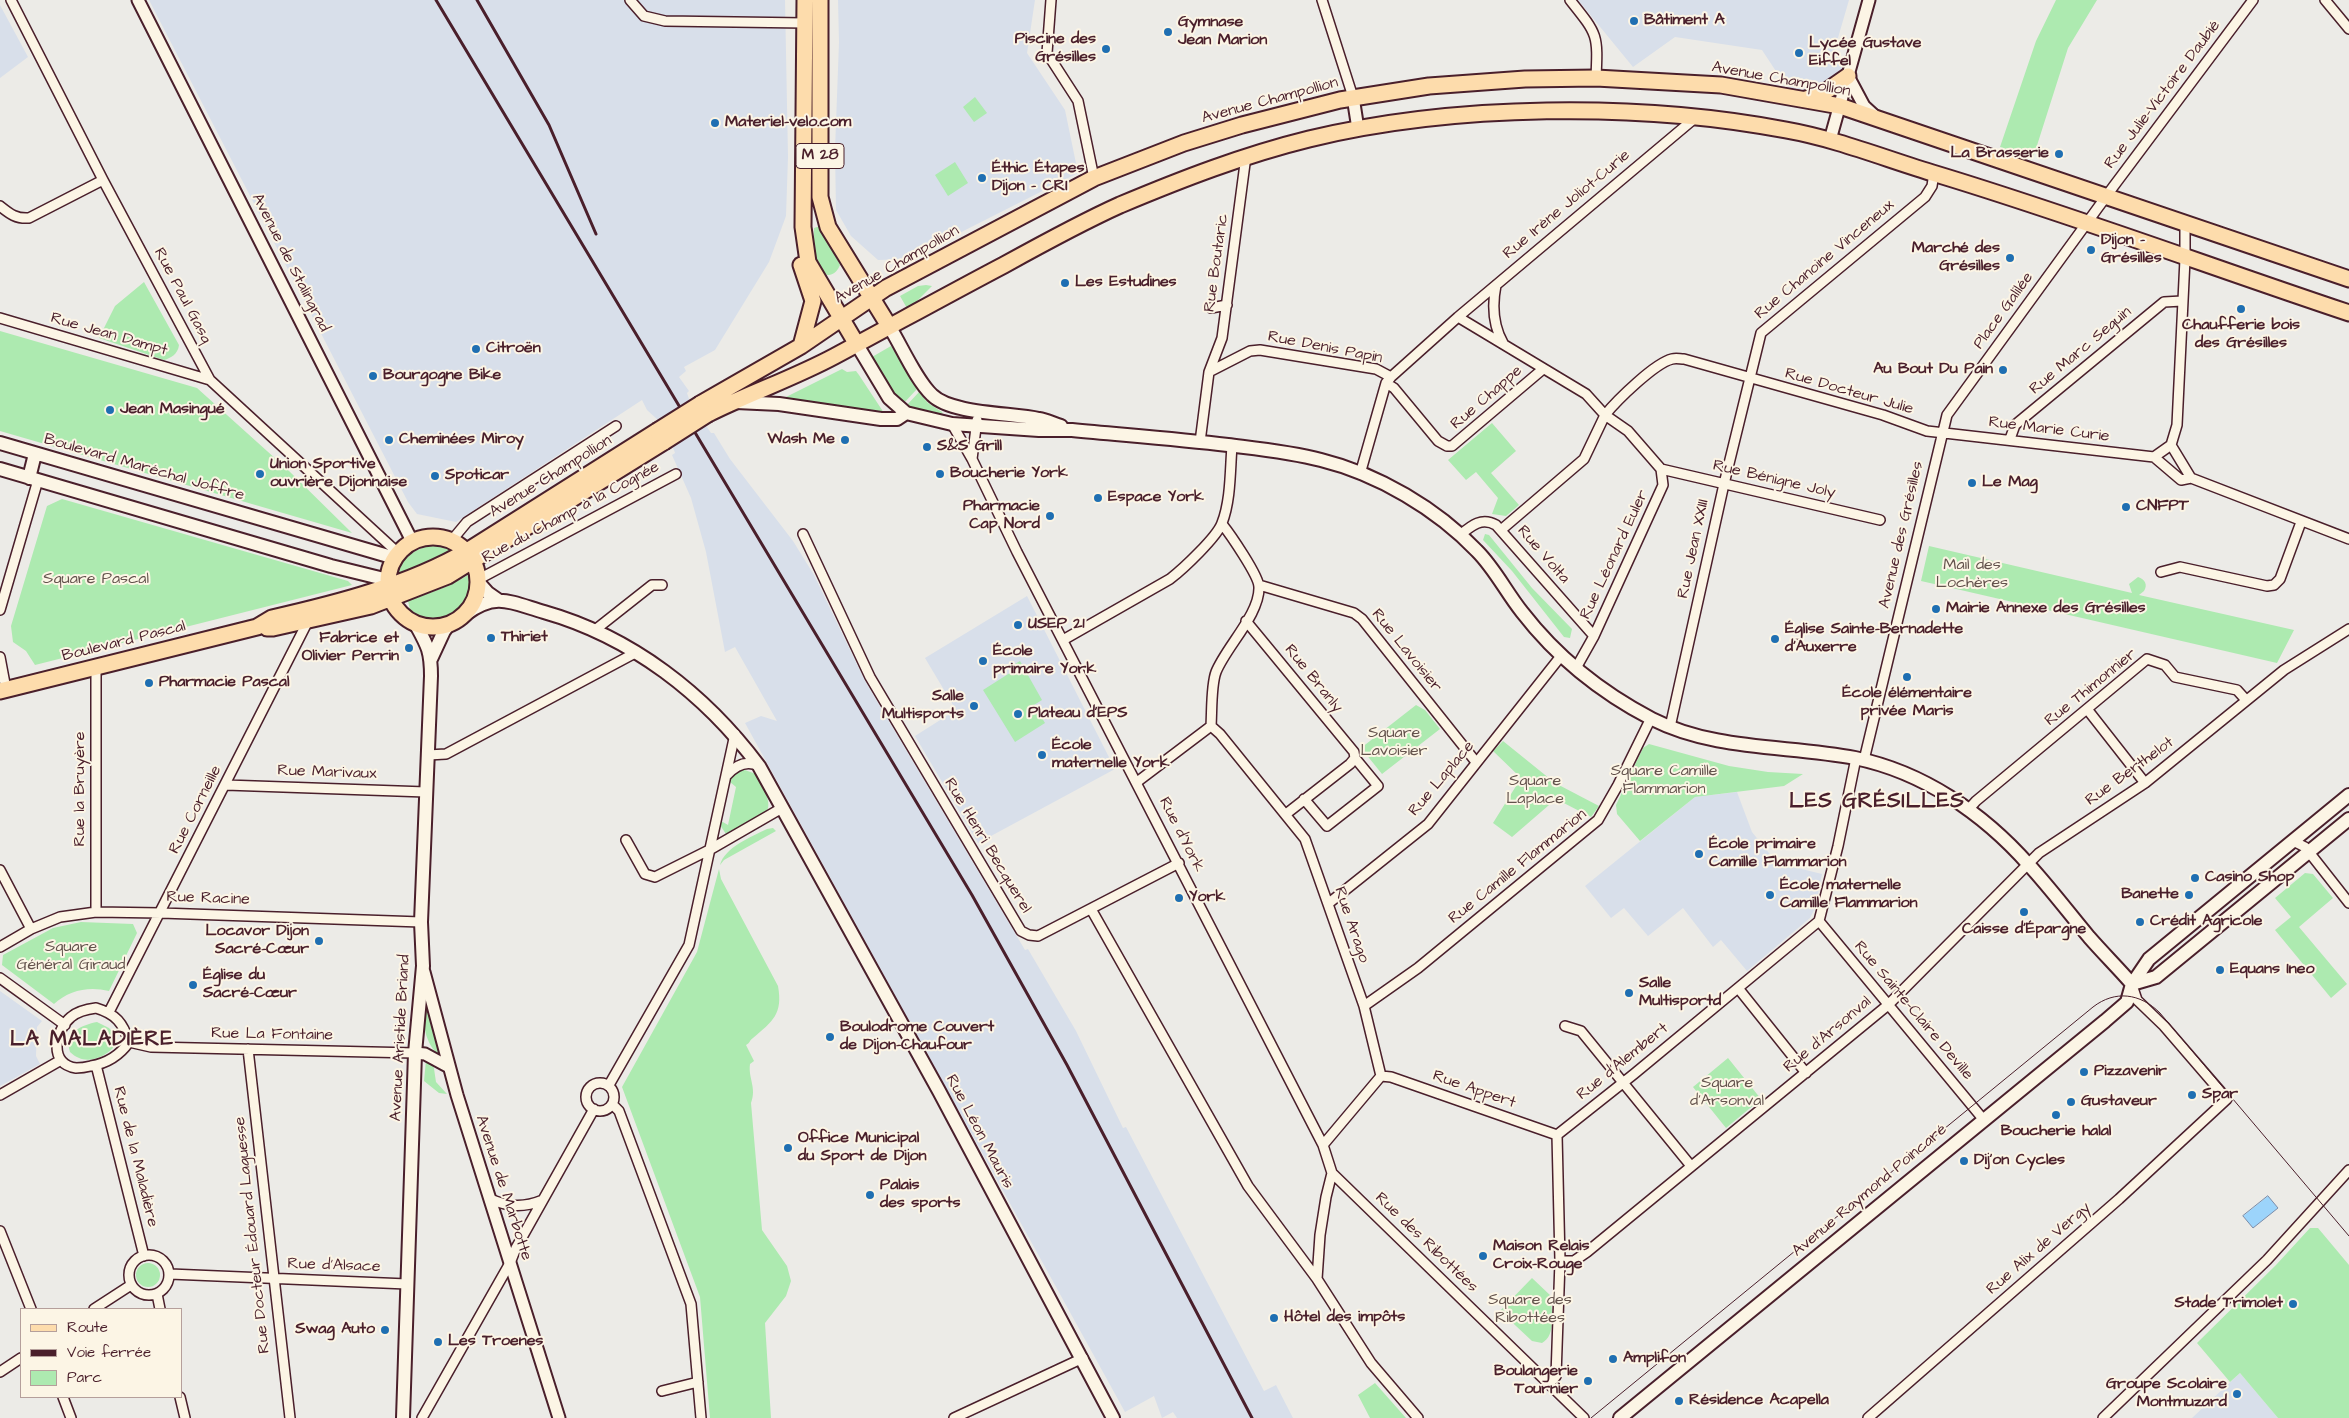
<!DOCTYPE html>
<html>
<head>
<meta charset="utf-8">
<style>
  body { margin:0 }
  #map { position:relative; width:2349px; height:1418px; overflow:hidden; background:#ecebe7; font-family:"Architects Daughter",sans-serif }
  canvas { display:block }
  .legend { position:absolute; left:20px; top:1308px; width:162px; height:90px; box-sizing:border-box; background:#fcf5e5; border:1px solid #b59f9b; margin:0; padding:6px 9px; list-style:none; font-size:15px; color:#4a1f2b }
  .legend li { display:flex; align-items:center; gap:10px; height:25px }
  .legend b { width:25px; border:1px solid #b59f9b }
</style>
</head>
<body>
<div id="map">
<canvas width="2349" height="1418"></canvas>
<ul class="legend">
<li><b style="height:6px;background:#fddcac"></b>Route</li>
<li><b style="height:6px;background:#4a1f2b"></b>Voie ferrée</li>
<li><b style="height:14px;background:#adeab0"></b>Parc</li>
</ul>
</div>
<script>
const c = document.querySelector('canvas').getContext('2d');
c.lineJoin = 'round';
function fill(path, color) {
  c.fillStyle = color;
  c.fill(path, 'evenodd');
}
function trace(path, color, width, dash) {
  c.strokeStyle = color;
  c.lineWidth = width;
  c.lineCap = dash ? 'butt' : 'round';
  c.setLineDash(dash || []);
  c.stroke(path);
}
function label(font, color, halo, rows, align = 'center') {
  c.font = font + ' "Architects Daughter",sans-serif';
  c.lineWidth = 4;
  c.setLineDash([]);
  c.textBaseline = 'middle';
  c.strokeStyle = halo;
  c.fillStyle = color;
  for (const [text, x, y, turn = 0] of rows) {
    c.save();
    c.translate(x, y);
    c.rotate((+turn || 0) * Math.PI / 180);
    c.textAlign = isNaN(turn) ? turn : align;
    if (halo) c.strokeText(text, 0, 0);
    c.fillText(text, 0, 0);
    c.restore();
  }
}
fill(new Path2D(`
  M149,0H785L788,157L786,216L769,262L715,350L684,367L686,371L679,377L689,391L687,393L690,402L711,433H714L730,459L793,541L814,575L865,681L1025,950L1028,949L1076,1031L1123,1128L1126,1127L1264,1391L1276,1385L1293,1418H1177L1173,1412L1162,1418L1154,1396L1125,1412L745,723L761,716L777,721L735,647L725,652L706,552L691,498L672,455L675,453L674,450L659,421L647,410L642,400L456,522L417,514L408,502Z
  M838,0H1035L1027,53L1065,110L1078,173L908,259L878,260L851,236L836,210L835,150L839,42Z
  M1578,0H1849L1833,55L1853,61L1840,106L1793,97L1762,50L1675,37L1633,67Z
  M0,5L28,57L0,78Z
  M1027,596L1115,769L978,843L915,736L956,710L925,658Z
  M1737,792L1752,832L1777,863L1822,874L1815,908L1810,918L1747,971L1721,940L1713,947L1683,908L1648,936L1624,908L1611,918L1585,886L1695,797Z
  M0,991L42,1021L37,1027L36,1056L40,1064L0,1086Z
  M2240,1373L2278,1418H2192Z`), '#d8dfea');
fill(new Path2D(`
  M2056,0H2097L2068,48L2033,158L2000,147L2036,41Z
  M975,97L987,113L974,122L963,107Z
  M955,162L968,183L948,196L935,175Z
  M820,226L840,265C838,270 835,274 829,275C812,276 814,238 814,228Z
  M144,282L179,345C178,354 171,358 164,360L99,338L115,306Z
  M926,285L932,286L908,310L900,296L918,286Z
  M0,331L197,388L287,469L352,533L0,431Z
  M891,346L917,389L903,404L894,395L872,357Z
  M842,369L847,372L856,371L859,375L884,413L782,399Z
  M919,392L928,403L942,412L943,415L918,412L906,406Z
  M1492,423L1516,451L1491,473L1519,505L1506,516L1492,514L1498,498L1476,472L1466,480L1448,460Z
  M62,499L348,581L352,585L35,665L26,651L13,642L11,626L47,506Z
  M1485,534L1489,535L1532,588L1572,629L1570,638L1564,637L1512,571L1483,540Z
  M434,545L451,550L452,555L402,575L397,571C405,556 416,548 434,545Z
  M1929,546L2132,593L2129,584L2138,577C2145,579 2148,585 2144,591L2139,595L2294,630L2277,663L1952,588L1921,581Z
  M470,574C481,610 439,631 411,614L408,601L448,586Z
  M1020,661L1042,700L1034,705L1045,723L1015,742L983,690L1013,671L1010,667Z
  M1416,705L1425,710L1440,729L1382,774L1361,748Z
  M1503,741L1555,783L1599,806L1591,817L1556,799L1512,837L1493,823L1521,778L1493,751Z
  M1649,744L1729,766L1768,772L1803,774L1784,786L1695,797L1640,841L1617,814L1616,805L1643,748Z
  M742,769L756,774C780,817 768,812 731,833L726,834L720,825L721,821L728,825L736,787L730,782L731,776Z
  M773,828L776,831L724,860L720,865C725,847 751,837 767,829Z
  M719,869L721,879L778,986C783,1014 773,1021 753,1038C748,1042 751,1042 746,1045L754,1061L750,1064C748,1078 757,1088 751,1103L762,1230L787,1266L791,1281L786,1296L765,1323L771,1418H710L700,1297L622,1087L697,952Z
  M2305,873L2313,874L2333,898L2299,927L2347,984L2331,998L2275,930L2291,917L2275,898Z
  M81,922L133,924L137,933L109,991C89,986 69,990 54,1004L2,965L3,955L53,928Z
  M425,999L442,1054H438C423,1041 422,1017 425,999Z
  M97,1022L109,1028L114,1034L113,1048C101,1060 83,1065 70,1052C64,1032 82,1025 97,1022Z
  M1728,1058L1761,1099L1726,1128L1693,1087Z
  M426,1060L433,1062L436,1082L447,1094L439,1093L424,1081Z
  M2310,1228H2318L2349,1265V1418H2278L2240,1373L2230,1382L2197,1343L2276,1265Z
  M136 1275a12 12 0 1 1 24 0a12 12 0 1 1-24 0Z
  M1532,1278L1551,1296C1551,1310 1557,1335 1542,1343L1532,1341L1500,1311Z
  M1375,1383L1406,1418H1370L1358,1395Z`), '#adeab0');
const water = new Path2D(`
  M2268,1196L2278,1208L2253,1228L2243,1216Z`);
fill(water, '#9cd4fb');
trace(water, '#7b8ca8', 1);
const minor = new Path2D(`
  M11,0L103,180L210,380L398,553
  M630,0L644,16L665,21L805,23
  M1051,0L1047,53L1078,101L1094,178
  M1322,0L1353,97
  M1570,0C1598,35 1598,34 1596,78
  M2325,0L2349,29
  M0,206C10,214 16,219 29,218L103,180
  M1496,285C1492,305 1493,325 1503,343
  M1211,308L1227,305
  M1458,317L1586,394L1605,415L1584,459L1501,530
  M0,318L210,380
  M1209,372L1222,338L1246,156
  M1386,383L1394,388L1438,441L1447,446H1452L1543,369
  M952,424L972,459L1017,552L1323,1145L1332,1173L1584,1418
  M2010,439L2015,425L2164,302L2182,301
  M1200,442L1209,372L1250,351L1260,350L1376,369L1391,377
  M2171,445L2177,425L2185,259V223
  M2154,457L2181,480L2191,478L2171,445
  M2154,457L2171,445
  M972,459L977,420
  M1661,469L1880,520
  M1360,474L1386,383L1391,377L1458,317L1695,118
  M2191,478L2349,539
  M803,534L870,677L1021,931L1029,935L1038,936L1179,863
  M1460,535C1472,525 1482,517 1496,525L1594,636
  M452,540L467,522L616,426
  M2161,572L2180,567L2267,586L2274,585L2280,579L2301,522
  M479,579L676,474
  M1259,585L1354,613L1362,619L1476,762
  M0,610L38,480
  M1246,621L1354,752L1355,758L1350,764L1286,814
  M595,630L652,585H662
  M1063,640L1170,579C1183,569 1217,537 1222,523C1231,500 1230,470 1232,446
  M0,657L6,689
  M1576,668L1594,636L1663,485L1661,469L1628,431L1605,415C1617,400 1655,363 1672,359C1676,358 1680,359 1684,359L1883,415L1927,431L2154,457
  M2087,709L2145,783
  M1211,726L1220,734L1305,839L1364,1006L1381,1076L1323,1145
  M1670,727L1724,484L1761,333L1925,197L1932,186L1934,173
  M428,755L446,754L637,652
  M1864,760L1947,415L2113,187L2253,0
  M727,775C736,765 747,760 759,766
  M1137,782L1211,726C1212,711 1211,685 1216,672C1226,647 1260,614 1259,587C1259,576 1230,534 1222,524
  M226,785L426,792
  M1304,799L1327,826L1378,786L1355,758
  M1968,810L1976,801L2147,659L2165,665L2175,677L2237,690L2246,700
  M626,840L645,874L655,877L711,849L782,808
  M2293,841L2305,847L2349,903
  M0,870L31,929
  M1329,903L1428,824L1561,656
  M1091,909L1248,1186L1317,1279
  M96,912V666
  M1819,921L1983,1119
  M0,947L31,929L60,917L96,912L161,913L421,922
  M0,978L65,1025
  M1738,988L1806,1073
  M1364,1006L1418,968L1598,820L1618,785L1651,718
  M96,1008C116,1014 123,1023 129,1042C120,1055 108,1063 91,1066C87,1067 81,1068 76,1068C48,1064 55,1030 71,1017C78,1011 88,1009 96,1008Z
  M109,1012L308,621
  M1565,1026L1581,1031L1691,1166
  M129,1042L151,1047L415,1053
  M248,1049L290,1418
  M96,1065L144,1256
  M1381,1076L1391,1077L1557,1135
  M586 1097a14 14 0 1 1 28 0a14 14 0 1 1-28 0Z
  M609,1085L689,945L735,734
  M0,1095L61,1060
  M613,1105L619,1111L691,1304L701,1418
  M1332,1173L1326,1197L1320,1235L1317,1279L1371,1363L1418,1418
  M490,1199C509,1207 523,1208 543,1200
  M0,1231L31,1309
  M129 1275a20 20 0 1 1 40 0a20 20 0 1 1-40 0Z
  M1560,1261H1574L1587,1252L1888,1005L2039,853L2145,783L2284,670L2349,629
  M170,1274L407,1284
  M157,1294L160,1309
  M94,1309L131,1285
  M0,1372L21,1358
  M1550,1383L1556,1376L1560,1261L1557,1135L1634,1074L1819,921L1838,846L1856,758
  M662,1391L698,1382
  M63,1397L71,1418
  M180,1397L185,1418
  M422,1418L510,1263L516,1248L594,1109
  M954,1418L1083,1358
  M1868,1418L2119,1199L2227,1099L2164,1026L2137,1000L2132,985
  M2103,1418L2267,1260L2349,1170`);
const tertiary = new Path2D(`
  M138,0L412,541
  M1848,76L1864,106L1876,117
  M1353,97L1358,129
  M1830,140L1869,0
  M424,972L457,1095L559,1418
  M415,1053L425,1054L449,1067`);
const secondary = new Path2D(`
  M889,326C901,345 916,380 932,395C951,414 1011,413 1039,419C1046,420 1054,424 1061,426
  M856,343L889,398L906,413
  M736,402L779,404L881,419H897L906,413L952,424L1039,430H1072C1124,435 1176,439 1228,445C1260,449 1291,452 1321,460C1378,474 1437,509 1477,551C1495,569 1506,592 1522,612C1556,656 1602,693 1652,719C1715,751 1787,745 1855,758C1923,772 1983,813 2029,865C2050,888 2069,913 2089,937C2103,953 2118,968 2132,984
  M0,443L395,558
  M0,469L331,566L388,580
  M29,478L35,454
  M479,583L488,593L498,600
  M466,614C496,592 510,602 544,612C632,637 705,694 759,766L939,1091L1113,1418
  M431,659L444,631L449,624
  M2132,984L2156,977L2349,819
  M403,1418L415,1053L423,966L421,922L431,676C431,650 427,645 415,623
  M1620,1418L2105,1021L2127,1002L2132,984L2149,959L2349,795`);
const primary = new Path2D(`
  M805,0L803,227L808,262L856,343
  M820,0V197L828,227L889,326
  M1806,99L1825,92L1848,76
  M801,346L813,301L801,265
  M700,404L801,346L886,288L1094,178L1184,143L1242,125L1340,100L1429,86L1525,79L1596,78L1721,85L1840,106L2349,279
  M708,414C750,393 794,378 835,356C891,326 947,295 1004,265C1042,244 1080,223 1120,205C1182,179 1244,155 1309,139C1453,104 1640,102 1786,130C1837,139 1886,159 1936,174C2075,216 2211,267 2349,313
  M388 582a45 45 0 1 1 90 0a45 45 0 1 1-90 0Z
  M267,628H273L371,606L448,576L664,442
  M0,691L257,627L272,618C338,603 408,585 467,551L657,431`);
trace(minor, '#4a1f2b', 12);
trace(tertiary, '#4a1f2b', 15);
trace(secondary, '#4a1f2b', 16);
trace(primary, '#4a1f2b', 19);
trace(minor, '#fcf5e5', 9);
trace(tertiary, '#fcf5e5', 11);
trace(secondary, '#fcf5e5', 12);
trace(primary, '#fddcac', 15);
trace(new Path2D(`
  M1591,1418L2093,1007C2115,990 2140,993 2160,1013L2349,1236`), '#4a1f2b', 1);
trace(new Path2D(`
  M436,0L972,895L1067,1065L1252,1418
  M477,0L549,125L596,234`), '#4a1f2b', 3);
const primaryBridge = new Path2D(`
  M657,431L700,404
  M664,442L708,414`);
trace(primaryBridge, '#4a1f2b', 19, []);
trace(primaryBridge, '#fddcac', 15);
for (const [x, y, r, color] of [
  [1634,21,5,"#1f6fb2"],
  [1168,32,5,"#1f6fb2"],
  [1106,49,5,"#1f6fb2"],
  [1799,53,5,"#1f6fb2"],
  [715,123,5,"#1f6fb2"],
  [2059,154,5,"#1f6fb2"],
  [982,178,5,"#1f6fb2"],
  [2091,250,5,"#1f6fb2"],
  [2010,258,5,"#1f6fb2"],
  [1065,283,5,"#1f6fb2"],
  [2241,309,5,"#1f6fb2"],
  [476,349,5,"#1f6fb2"],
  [2003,370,5,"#1f6fb2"],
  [373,376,5,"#1f6fb2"],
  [110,410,5,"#1f6fb2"],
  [389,440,5,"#1f6fb2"],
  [845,440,5,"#1f6fb2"],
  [927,447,5,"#1f6fb2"],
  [260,474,5,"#1f6fb2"],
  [940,474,5,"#1f6fb2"],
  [435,476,5,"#1f6fb2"],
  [1972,483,5,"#1f6fb2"],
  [1098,498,5,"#1f6fb2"],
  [2126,507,5,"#1f6fb2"],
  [1050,516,5,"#1f6fb2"],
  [1936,609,5,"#1f6fb2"],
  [1018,625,5,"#1f6fb2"],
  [491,638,5,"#1f6fb2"],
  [1775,639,5,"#1f6fb2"],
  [409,648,5,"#1f6fb2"],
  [983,661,5,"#1f6fb2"],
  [1907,677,5,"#1f6fb2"],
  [149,683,5,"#1f6fb2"],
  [974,706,5,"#1f6fb2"],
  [1018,714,5,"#1f6fb2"],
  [1042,755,5,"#1f6fb2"],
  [1699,854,5,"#1f6fb2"],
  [2195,878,5,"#1f6fb2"],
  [1770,895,5,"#1f6fb2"],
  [2189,895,5,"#1f6fb2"],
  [1179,898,5,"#1f6fb2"],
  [2024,912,5,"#1f6fb2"],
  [2140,922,5,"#1f6fb2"],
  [319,941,5,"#1f6fb2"],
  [2220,970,5,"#1f6fb2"],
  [193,985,5,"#1f6fb2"],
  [1629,993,5,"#1f6fb2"],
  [830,1037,5,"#1f6fb2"],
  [2084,1072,5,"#1f6fb2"],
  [2192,1095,5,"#1f6fb2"],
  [2071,1102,5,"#1f6fb2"],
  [2056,1115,5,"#1f6fb2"],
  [788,1148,5,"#1f6fb2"],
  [1964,1161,5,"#1f6fb2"],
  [870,1195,5,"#1f6fb2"],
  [1483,1256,5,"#1f6fb2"],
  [2293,1304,5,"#1f6fb2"],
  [1274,1318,5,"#1f6fb2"],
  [385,1330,5,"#1f6fb2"],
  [438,1342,5,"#1f6fb2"],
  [1613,1359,5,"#1f6fb2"],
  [1588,1381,5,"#1f6fb2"],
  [2237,1394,5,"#1f6fb2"],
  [1679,1401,5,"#1f6fb2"]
]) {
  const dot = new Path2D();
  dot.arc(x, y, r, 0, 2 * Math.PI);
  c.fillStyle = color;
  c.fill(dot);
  trace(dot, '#fcf5e5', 2);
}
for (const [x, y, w] of [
  [820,156,48]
]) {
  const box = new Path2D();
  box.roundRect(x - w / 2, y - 12.5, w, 25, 4);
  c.fillStyle = '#fcf5e5';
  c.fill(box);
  trace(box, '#4a1f2b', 1);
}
label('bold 15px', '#4a1f2b', null, [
  ["M 28",820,156]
]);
label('bold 16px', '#4a1f2b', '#fcf5e5', [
  ["Bâtiment A",1644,21],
  ["Gymnase",1178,23],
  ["Jean Marion",1178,41],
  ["Piscine des",1096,40,"right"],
  ["Grésilles",1096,58,"right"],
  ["Lycée Gustave",1809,44],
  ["Eiffel",1809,62],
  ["Materiel-velo.com",725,123],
  ["La Brasserie",2049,154,"right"],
  ["Éthic Étapes",992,169],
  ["Dijon - CRI",992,187],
  ["Dijon -",2101,241],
  ["Grésilles",2101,259],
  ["Marché des",2000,249,"right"],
  ["Grésilles",2000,267,"right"],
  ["Les Estudines",1075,283],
  ["Chaufferie bois",2241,326,"center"],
  ["des Grésilles",2241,344,"center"],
  ["Citroën",486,349],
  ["Au Bout Du Pain",1993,370,"right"],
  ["Bourgogne Bike",383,376],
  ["Jean Masingué",120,410],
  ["Cheminées Miroy",399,440],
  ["Wash Me",835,440,"right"],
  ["S&S Grill",937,447],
  ["Union Sportive",270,465],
  ["ouvrière Dijonnaise",270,483],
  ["Boucherie York",950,474],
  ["Spoticar",445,476],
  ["Le Mag",1982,483],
  ["Espace York",1108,498],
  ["Pharmacie",1040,507,"right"],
  ["Cap Nord",1040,525,"right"],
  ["CNFPT",2136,507],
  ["Mairie Annexe des Grésilles",1946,609],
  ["USEP 21",1028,625],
  ["Église Sainte-Bernadette",1785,630],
  ["d'Auxerre",1785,648],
  ["Thiriet",501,638],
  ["Fabrice et",399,639,"right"],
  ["Olivier Perrin",399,657,"right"],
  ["École",993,652],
  ["primaire York",993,670],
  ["Pharmacie Pascal",159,683],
  ["École élémentaire",1907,694,"center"],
  ["privée Maris",1907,712,"center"],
  ["Salle",964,697,"right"],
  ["Multisports",964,715,"right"],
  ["Plateau d'EPS",1028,714],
  ["École",1052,746],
  ["maternelle York",1052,764],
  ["École primaire",1709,845],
  ["Camille Flammarion",1709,863],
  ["Casino Shop",2205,878],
  ["École maternelle",1780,886],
  ["Camille Flammarion",1780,904],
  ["Banette",2179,895,"right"],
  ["York",1189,898],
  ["Crédit Agricole",2150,922],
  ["Caisse d'Épargne",2024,930,"center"],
  ["Locavor Dijon",309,932,"right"],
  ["Sacré-Cœur",309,950,"right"],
  ["Equans Ineo",2230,970],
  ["Église du",203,976],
  ["Sacré-Cœur",203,994],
  ["Salle",1639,984],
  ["Multisportd",1639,1002],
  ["Boulodrome Couvert",840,1028],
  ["de Dijon-Chaufour",840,1046],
  ["Pizzavenir",2094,1072],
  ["Spar",2202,1095],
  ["Gustaveur",2081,1102],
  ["Boucherie halal",2056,1132,"center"],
  ["Office Municipal",798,1139],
  ["du Sport de Dijon",798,1157],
  ["Dij'on Cycles",1974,1161],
  ["Palais",880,1186],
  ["des sports",880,1204],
  ["Maison Relais",1493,1247],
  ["Croix-Rouge",1493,1265],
  ["Stade Trimolet",2283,1304,"right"],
  ["Hôtel des impôts",1284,1318],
  ["Swag Auto",375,1330,"right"],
  ["Les Troenes",448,1342],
  ["Amplifon",1623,1359],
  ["Boulangerie",1578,1372,"right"],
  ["Tournier",1578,1390,"right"],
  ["Groupe Scolaire",2227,1385,"right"],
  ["Montmuzard",2227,1403,"right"],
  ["Résidence Acapella",1689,1401]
], 'left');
label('16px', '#4a1f2b', '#fcf5e5', [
  ["Avenue Champollion",1781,80,10],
  ["Rue Julie-Victoire Daubié",2163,95,-53],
  ["Avenue Champollion",1270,101,-15],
  ["Rue Irène Joliot-Curie",1567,205,-40],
  ["Rue Chanoine Vinceneux",1825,260,-40],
  ["Avenue de Stalingrad",290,263,63],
  ["Rue Boutaric",1217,263,-82],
  ["Avenue Champollion",897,265,-30],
  ["Rue Paul Gasq",182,296,62],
  ["Place Galilée",2004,311,-54],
  ["Rue Jean Dampt",109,335,16],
  ["Rue Denis Papin",1325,348,11],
  ["Rue Marc Seguin",2081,351,-40],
  ["Rue Docteur Julie",1849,392,16],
  ["Rue Chappe",1487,398,-41],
  ["Rue Marie Curie",2049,430,7],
  ["Boulevard Maréchal Joffre",144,468,16],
  ["Avenue Champollion",551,477,-32],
  ["Rue Bénigne Joly",1774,480,13],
  ["Rue du Champ à la Cognée",571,513,-28],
  ["Avenue des Grésilles",1902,535,-77],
  ["Rue Jean XXIII",1694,549,-78],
  ["Rue Volta",1543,555,49],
  ["Rue Léonard Euler",1615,555,-65],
  ["Boulevard Pascal",124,642,-14],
  ["Rue Lavoisier",1406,651,51],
  ["Rue Branly",1313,679,51],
  ["Rue Thimonnier",2091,688,-39],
  ["Rue Berthelot",2130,772,-36],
  ["Rue Marivaux",327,773,2],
  ["Rue Laplace",1442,779,-50],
  ["Rue la Bruyère",81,789,-90],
  ["Rue Corneille",196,810,-63],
  ["Rue d'York",1181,835,63],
  ["Rue Henri Becquerel",987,846,59],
  ["Rue Camille Flammarion",1518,867,-39],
  ["Rue Racine",208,899,2],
  ["Rue Arago",1351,925,71],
  ["Rue Sainte-Claire Deville",1913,1011,50],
  ["Rue La Fontaine",272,1035,1],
  ["Rue d'Arsonval",1828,1035,-40],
  ["Avenue Aristide Briand",401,1038,-87],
  ["Rue d'Alembert",1623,1062,-39],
  ["Rue Appert",1474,1090,19],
  ["Rue Léon Mauris",979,1132,62],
  ["Rue de la Maladière",135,1157,76],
  ["Avenue de Marbotte",503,1188,72],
  ["Avenue Raymond Poincaré",1870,1191,-40],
  ["Rue Docteur Édouard Laguesse",253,1235,-96],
  ["Rue des Ribottées",1426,1243,44],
  ["Rue Alix de Vergy",2039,1249,-41],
  ["Rue d'Alsace",334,1266,2]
]);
label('16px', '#63524c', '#fcf5e5', [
  ["Mail des",1972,566],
  ["Lochères",1972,584],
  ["Square Pascal",96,580],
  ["Square",1394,734],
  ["Lavoisier",1394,752],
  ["Square Camille",1664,772],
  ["Flammarion",1664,790],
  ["Square",1535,782],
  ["Laplace",1535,800],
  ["Square",71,948],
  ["Général Giraud",71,966],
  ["Square",1727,1084],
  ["d'Arsonval",1727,1102],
  ["Square des",1530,1301],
  ["Ribottées",1530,1319]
]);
c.letterSpacing = '1px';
label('bold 21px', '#4a1f2b', '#fcf5e5', [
  ["LES GRÉSILLES",1877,803],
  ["LA MALADIÈRE",92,1041]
]);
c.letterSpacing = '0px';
</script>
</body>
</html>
